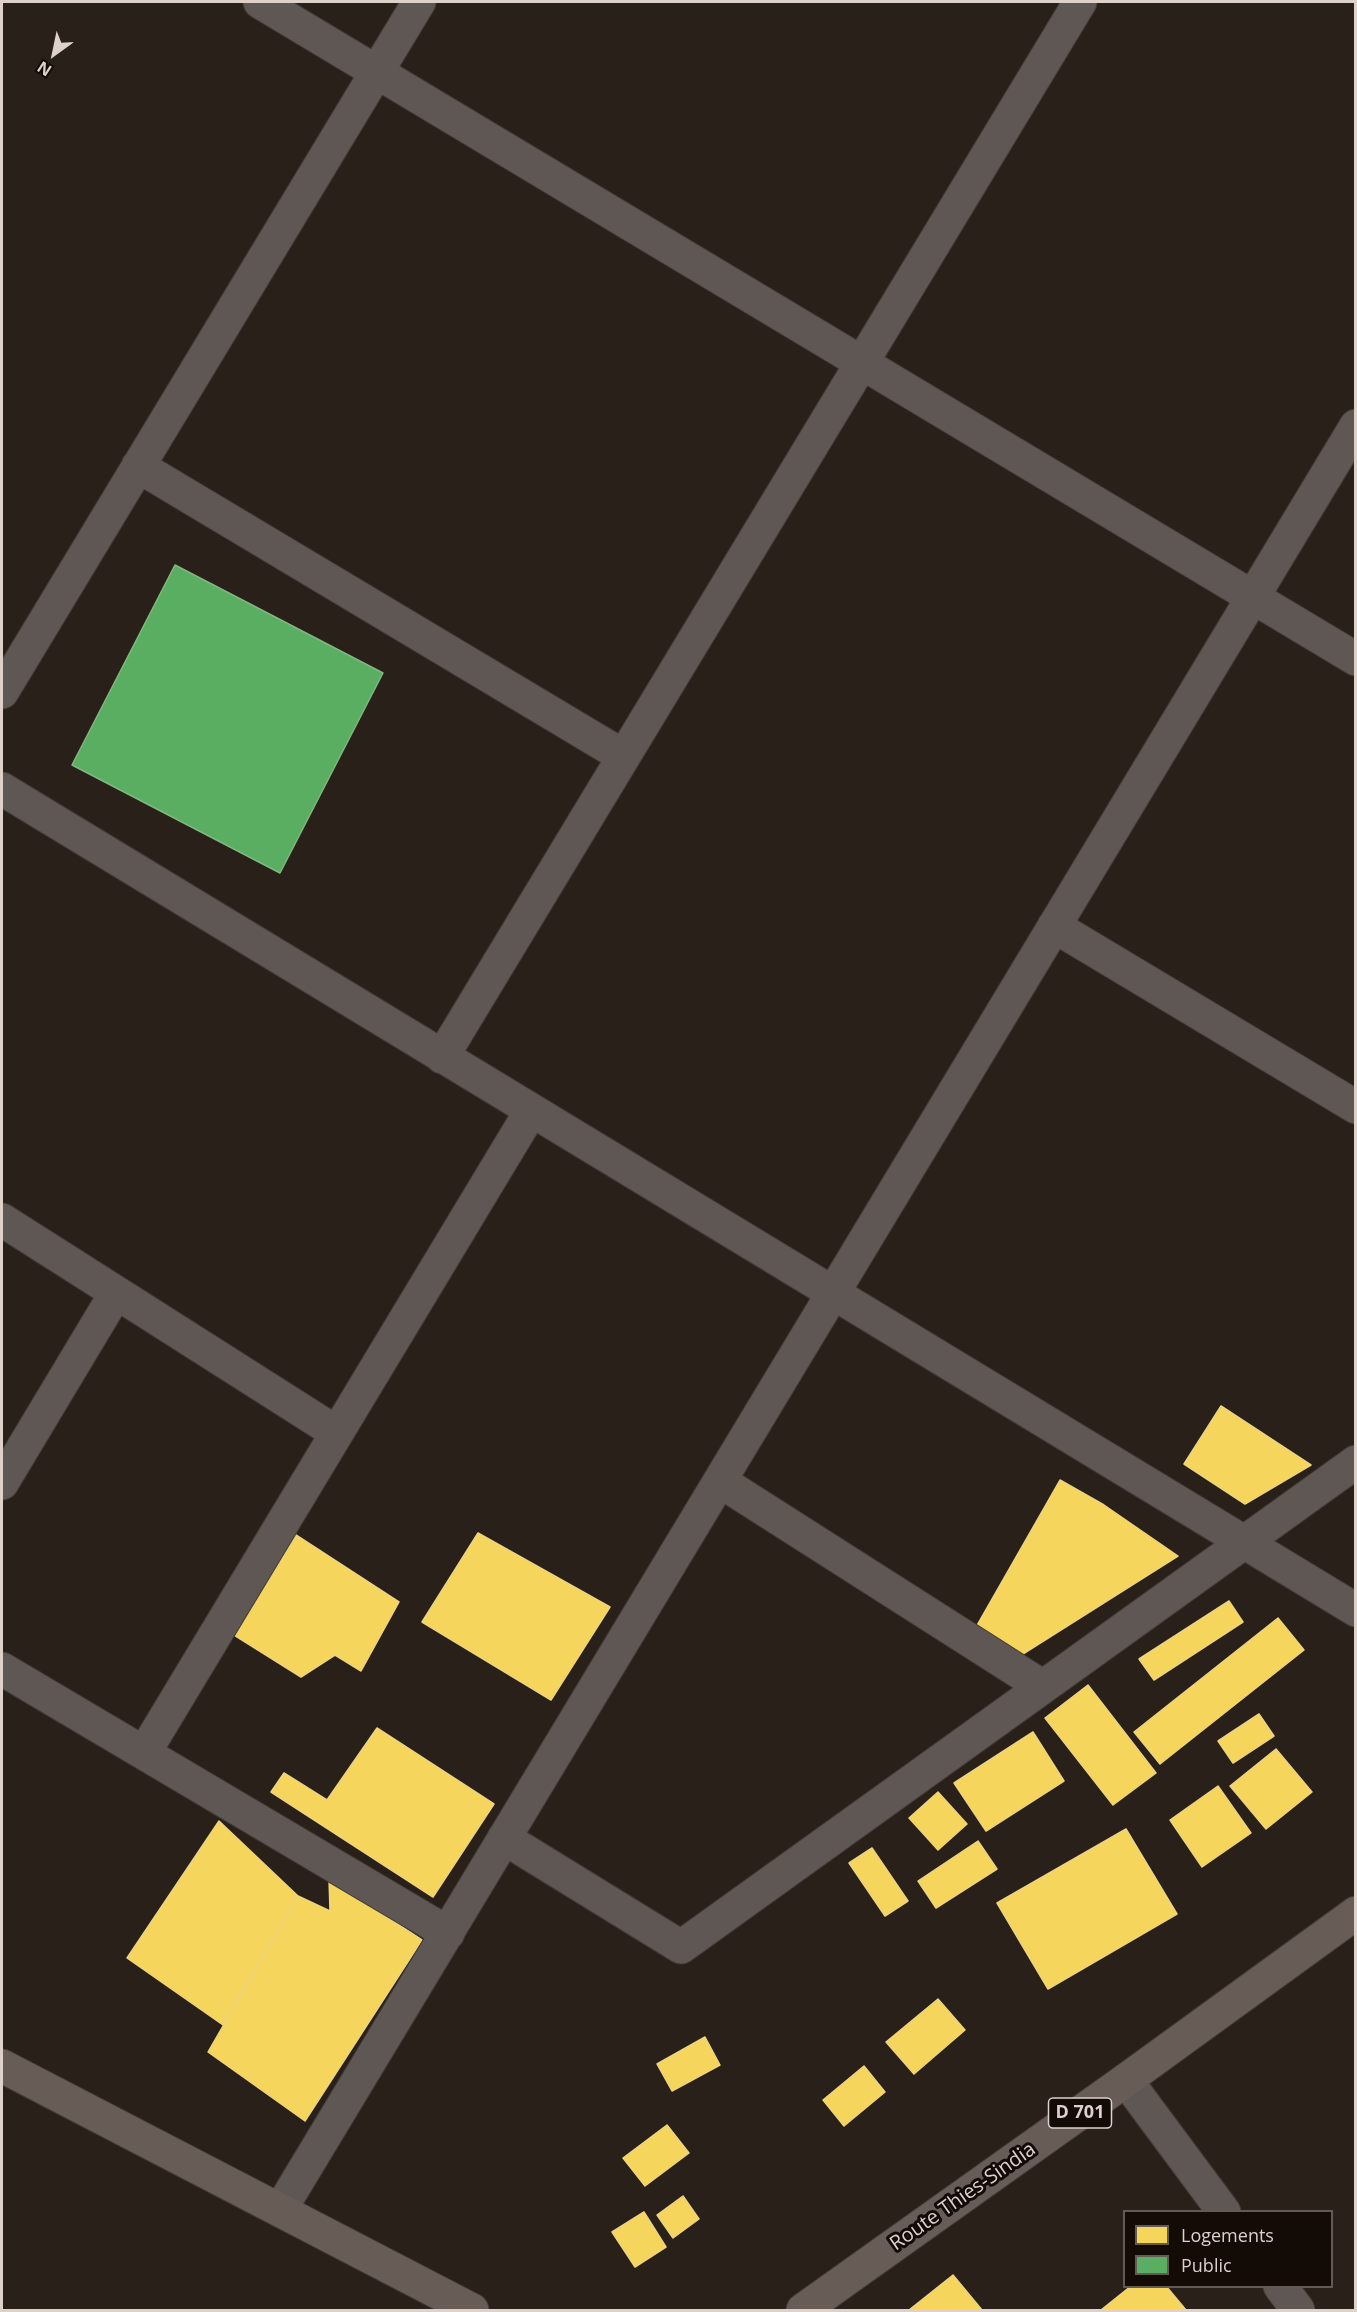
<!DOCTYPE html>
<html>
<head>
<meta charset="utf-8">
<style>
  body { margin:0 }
  #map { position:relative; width:1357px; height:2312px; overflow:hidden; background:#29201a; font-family:"Open Sans",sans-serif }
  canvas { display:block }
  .frame { position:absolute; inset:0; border:3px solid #ddd1ca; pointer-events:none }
  .legend { position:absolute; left:1123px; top:2210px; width:210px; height:78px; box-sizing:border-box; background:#120b06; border:2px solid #635a54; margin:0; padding:8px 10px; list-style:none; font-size:18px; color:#ddd1ca }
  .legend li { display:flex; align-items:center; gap:12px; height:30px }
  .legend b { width:30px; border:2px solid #635a54 }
  .north { position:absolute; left:24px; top:24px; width:60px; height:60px; -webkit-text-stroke:4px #120b06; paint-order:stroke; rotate:213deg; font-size:16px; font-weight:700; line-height:24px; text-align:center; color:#ddd1ca }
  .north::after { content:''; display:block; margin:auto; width:21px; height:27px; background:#ddd1ca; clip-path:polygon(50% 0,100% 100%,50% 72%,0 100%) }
</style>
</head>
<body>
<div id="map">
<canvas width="1357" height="2312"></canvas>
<div class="frame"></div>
<ul class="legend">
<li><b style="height:16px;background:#f6d55c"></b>Logements</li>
<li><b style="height:16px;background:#5aae61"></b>Public</li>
</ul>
<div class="north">N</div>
</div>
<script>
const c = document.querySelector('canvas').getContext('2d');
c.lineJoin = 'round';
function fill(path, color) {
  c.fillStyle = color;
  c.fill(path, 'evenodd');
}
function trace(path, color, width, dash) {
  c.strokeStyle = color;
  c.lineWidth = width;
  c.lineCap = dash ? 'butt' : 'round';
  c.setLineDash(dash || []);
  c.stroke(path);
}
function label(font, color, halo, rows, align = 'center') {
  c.font = font + ' "Open Sans",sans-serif';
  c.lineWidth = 6;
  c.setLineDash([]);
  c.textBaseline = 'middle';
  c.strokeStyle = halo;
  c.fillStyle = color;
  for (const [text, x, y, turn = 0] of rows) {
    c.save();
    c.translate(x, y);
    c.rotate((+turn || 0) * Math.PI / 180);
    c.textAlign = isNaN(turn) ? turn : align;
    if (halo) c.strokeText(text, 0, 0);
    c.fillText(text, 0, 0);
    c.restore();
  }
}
const homes = new Path2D(`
  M1221,1406L1282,1446L1311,1465L1245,1504L1184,1464Z
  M1060,1480L1104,1505L1178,1556L1015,1659L972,1634Z
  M478,1533L610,1607L551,1700L422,1622Z
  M296,1535L399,1602L361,1671L335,1655L301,1677L234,1635Z
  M1229,1601L1243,1622L1154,1680L1139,1659Z
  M1278,1618L1304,1650L1160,1764L1134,1732Z
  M1088,1685L1156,1773L1113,1805L1045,1718Z
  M1259,1714L1274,1736L1233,1763L1218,1741Z
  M377,1728L494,1804L433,1897L271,1792L284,1773L327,1800Z
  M1033,1732L1064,1781L986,1831L954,1783Z
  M1276,1749L1312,1792L1266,1829L1230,1786Z
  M1218,1786L1251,1833L1202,1867L1170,1820Z
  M938,1792L967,1824L938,1850L909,1818Z
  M219,1821L298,1896L223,2025L127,1958Z
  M1126,1829L1177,1914L1048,1989L997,1903Z
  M978,1841L997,1869L936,1908L918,1881Z
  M872,1848L908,1901L885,1916L849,1863Z
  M329,1879L422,1940L305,2121L208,2052L298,1896L330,1911Z
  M938,1999L965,2030L914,2074L886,2042Z
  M705,2037L720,2065L672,2091L657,2064Z
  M864,2066L885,2092L844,2126L823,2100Z
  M667,2125L689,2153L645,2186L623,2158Z
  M683,2196L699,2219L673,2238L657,2215Z
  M644,2212L666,2247L635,2267L612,2232Z
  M953,2275L982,2310H909Z
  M1131,2286H1166L1186,2310H1101Z`);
fill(homes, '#f6d55c');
trace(homes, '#eed47d', 1.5);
const public = new Path2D(`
  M175,565L383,673L280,873L72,765Z`);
fill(public, '#5aae61');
trace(public, '#81b880', 1.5);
const minor = new Path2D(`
  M260,2L1356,659
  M138,466L623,756
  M2,692L419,2
  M2,789L1356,1610
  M1054,926L1356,1107
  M442,1057L1080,2
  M2,1220L337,1433
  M720,1481L1043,1687
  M2,1483L116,1293
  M2,1669L448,1933
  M144,1753L531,1111
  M504,1838L681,1947L1356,1462
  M1126,2080L1224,2212
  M280,2210L1356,426
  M1280,2286L1298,2310`);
const major = new Path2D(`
  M2,2066L472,2310
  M803,2310L1126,2080L1356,1913`);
trace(minor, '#423a35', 35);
trace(major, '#423a35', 35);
trace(minor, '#5f5753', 33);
trace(major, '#685c57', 33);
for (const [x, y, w] of [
  [1080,2113,63]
]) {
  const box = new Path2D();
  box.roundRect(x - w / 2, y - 15, w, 30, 4.5);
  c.fillStyle = '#120b06';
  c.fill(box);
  trace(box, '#ddd1ca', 1.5);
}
label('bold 18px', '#ddd1ca', null, [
  ["D 701",1080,2113]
]);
label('20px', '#ddd1ca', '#120b06', [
  ["Route Thies-Sindia",963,2197,-35]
]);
</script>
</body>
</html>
